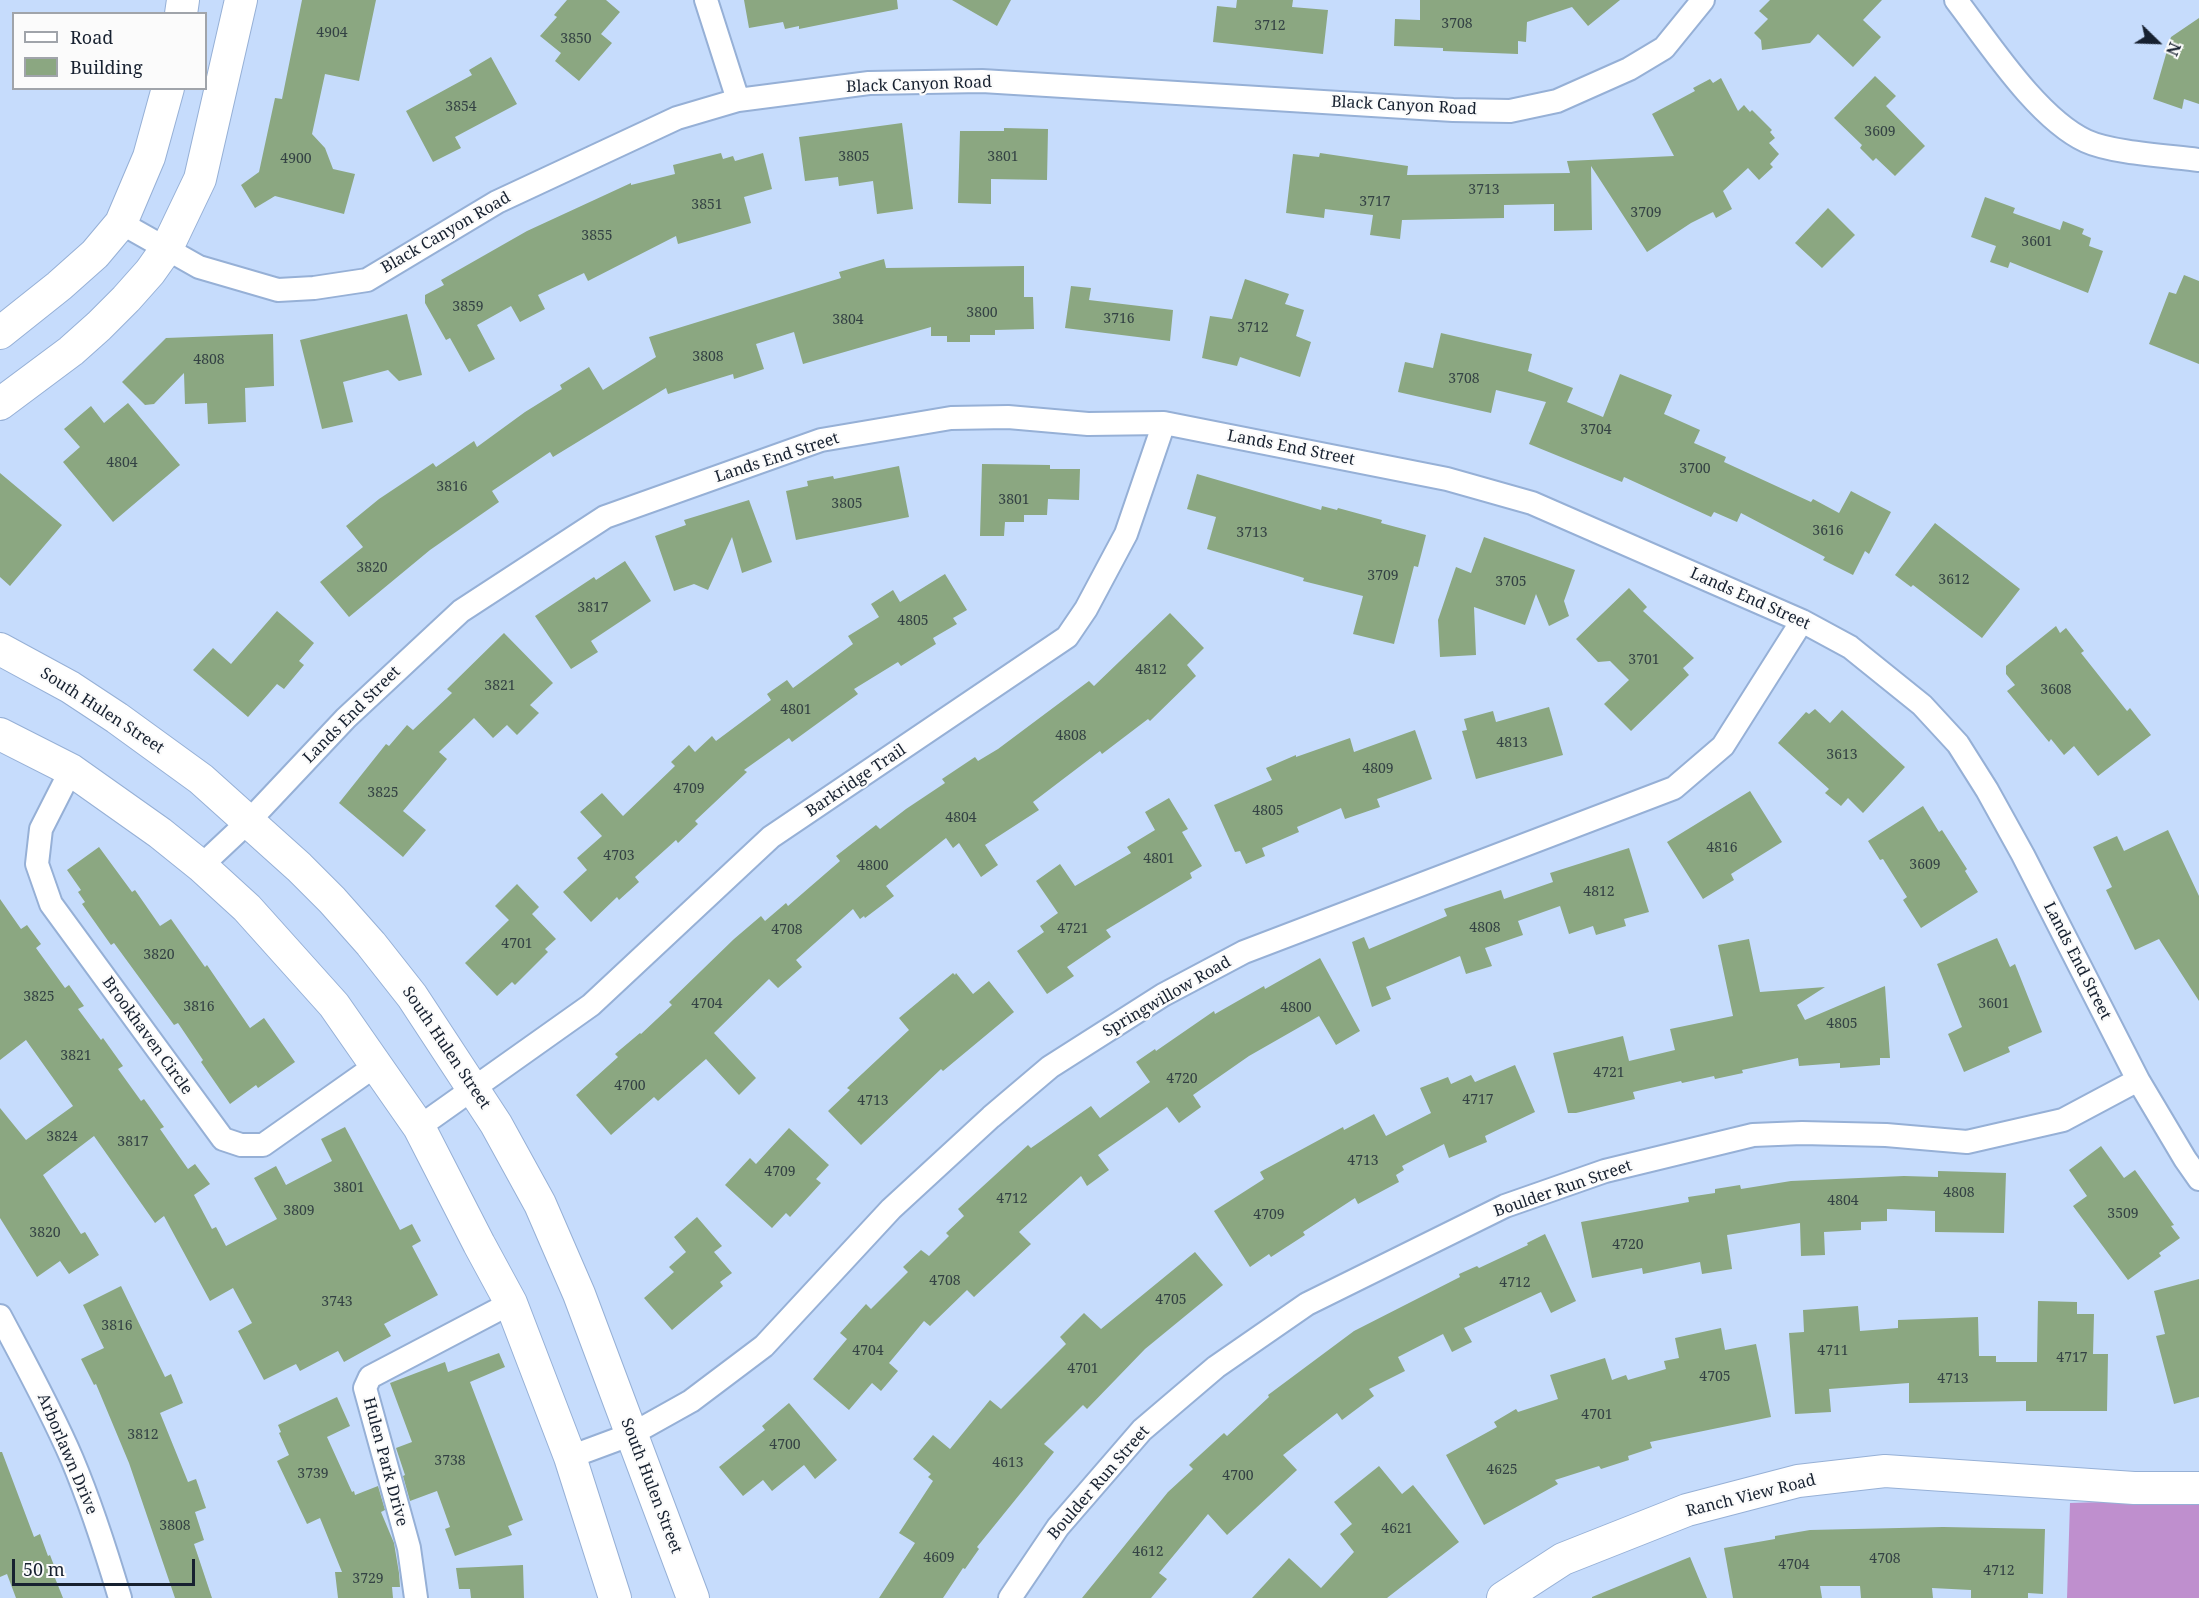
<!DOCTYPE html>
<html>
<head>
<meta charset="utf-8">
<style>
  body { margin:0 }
  #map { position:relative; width:2199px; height:1598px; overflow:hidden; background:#c6dcfc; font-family:"Noto Serif",serif }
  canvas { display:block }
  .legend { position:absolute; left:12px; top:12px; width:195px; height:78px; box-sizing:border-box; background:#fbfbfb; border:2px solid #a0a4aa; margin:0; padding:8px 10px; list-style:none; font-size:18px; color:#172130 }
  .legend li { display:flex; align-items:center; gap:12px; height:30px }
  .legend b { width:30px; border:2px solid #a0a4aa }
  .north { position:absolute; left:2127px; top:12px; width:60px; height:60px; -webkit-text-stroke:4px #fbfbfb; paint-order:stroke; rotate:113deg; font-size:16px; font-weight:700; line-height:24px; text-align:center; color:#172130 }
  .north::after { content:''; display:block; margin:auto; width:21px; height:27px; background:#172130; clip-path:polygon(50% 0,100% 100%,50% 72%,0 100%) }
  .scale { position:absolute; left:12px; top:1559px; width:183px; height:27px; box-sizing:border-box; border:3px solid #172130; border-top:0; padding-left:8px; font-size:18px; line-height:21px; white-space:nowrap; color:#172130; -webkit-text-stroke:4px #fbfbfb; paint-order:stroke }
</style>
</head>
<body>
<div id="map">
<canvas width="2199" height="1598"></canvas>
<ul class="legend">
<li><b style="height:8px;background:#fff"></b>Road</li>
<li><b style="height:16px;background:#8ba781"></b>Building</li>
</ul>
<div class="north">N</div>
<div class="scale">50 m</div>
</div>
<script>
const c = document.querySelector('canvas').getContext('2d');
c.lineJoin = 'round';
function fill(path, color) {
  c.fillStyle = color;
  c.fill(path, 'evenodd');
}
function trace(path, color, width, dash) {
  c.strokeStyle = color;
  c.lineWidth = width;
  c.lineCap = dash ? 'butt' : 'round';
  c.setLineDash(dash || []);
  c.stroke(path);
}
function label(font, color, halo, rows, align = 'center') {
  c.font = font + ' "Noto Serif",serif';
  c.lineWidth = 4.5;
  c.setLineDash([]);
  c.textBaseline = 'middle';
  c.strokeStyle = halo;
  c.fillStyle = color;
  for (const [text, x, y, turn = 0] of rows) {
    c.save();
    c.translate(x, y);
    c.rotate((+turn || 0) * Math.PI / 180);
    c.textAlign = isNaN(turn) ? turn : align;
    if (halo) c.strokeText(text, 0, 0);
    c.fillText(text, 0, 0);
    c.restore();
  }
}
fill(new Path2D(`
  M2199,1499V1598H2067L2070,1503Z`), '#bf8fce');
fill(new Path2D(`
  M302,0H376L359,81L325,74L312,134L325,148L333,169L355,174L344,214L275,196L255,208L241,185L259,172L275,98L282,99Z
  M567,0H606L620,12L601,34L612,43L579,81L555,61L561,53L540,36L557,17L554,15Z
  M744,0H897L898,9L799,29V26L785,29L783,22L749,28Z
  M952,0H1011L997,26Z
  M1237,0H1293L1292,7L1328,10L1323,54L1213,42L1217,6L1236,8Z
  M1420,0H1620L1588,26L1572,7L1527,22L1526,42L1518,41V54L1443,51V48L1394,46L1395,19L1420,20Z
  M1770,0H1882L1863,20L1881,37L1853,67L1818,34L1810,43L1762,50L1761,40L1754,33L1768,19L1759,11Z
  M2199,18V104L2184,99L2182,109L2153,99L2171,37Z
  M491,57L517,104L455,137L461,148L433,162L406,111L472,75L469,70Z
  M1875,76L1896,96L1886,106L1925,146L1895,176L1876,158L1873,161L1860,148L1862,145L1834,118Z
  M1721,78L1738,111L1744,105L1750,112L1752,110L1772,130L1770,132L1775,138L1769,143L1779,154L1770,164L1773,167L1759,180L1748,168L1723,191L1732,209L1716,218L1713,212L1691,223L1647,252L1591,166L1592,230L1554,231V204L1504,205V218L1402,220L1400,239L1370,235L1373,215L1325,209L1324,218L1286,213L1293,154L1319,157L1320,153L1408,166L1407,175L1570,173L1567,161L1674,156L1652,114L1695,91L1693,88L1710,79L1713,83Z
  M902,123L913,209L877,214L873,181L839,186L838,177L805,181L799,137Z
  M1004,128L1048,129L1047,180L991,179V204L958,203L960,131H1004Z
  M721,153L723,159L733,156L735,161L763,153L772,189L744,197L751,223L678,244L676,236L588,281L584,273L538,295L545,309L520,322L511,306L477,325L495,359L469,372L450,338L446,340L425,303V295L444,285L441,280L527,231L631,183V185L675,174L673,165Z
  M1985,197L2015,208L2013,213L2060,230L2063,221L2084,229L2082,234L2091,238L2089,246L2103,251L2088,293L2010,262L2008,268L1990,262L1996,246L1971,237Z
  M1828,208L1855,235L1822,268L1795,243Z
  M884,259L886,268L1024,266V297H1033L1034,329L995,330V335H970V342H947V336H931V327L803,364L794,332L756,344L764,369L734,379L733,374L668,394L666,388L553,457L550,452L492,491L499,502L430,550L349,617L320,582L363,547L346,526L379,499L433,463L436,467L474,441L477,447L525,412L562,389L560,385L589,367L603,390L656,357L649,337L841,278L839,272Z
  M2184,275L2199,281V364L2149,344L2169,292L2176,294Z
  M1245,279L1289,294L1285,304L1304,310L1296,336L1311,342L1300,377L1240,357L1237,366L1202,358L1210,316L1232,319Z
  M1071,286L1091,288L1089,300L1173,310L1170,341L1065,328Z
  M407,314L422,375L399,381L388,370L343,382L353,422L322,429L300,340Z
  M1441,333L1532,354L1528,371L1573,388L1567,402L1603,417L1620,374L1672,395L1664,414L1700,430L1694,443L1726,457L1724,462L1811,502L1813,499L1839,513L1851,491L1891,512L1869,554L1865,551L1853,575L1823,560L1825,557L1741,513L1737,522L1714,512L1711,517L1624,477L1622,482L1529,444L1546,402L1496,390L1491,413L1398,392L1405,362L1433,368Z
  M273,334L274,386L245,388L246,422L208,424L207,403L185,404L184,373L154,404L145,405L122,382L166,338Z
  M128,403L180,465L113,522L63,462L80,447L64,429L91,406L104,423Z
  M982,464L1050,465V469H1080L1079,500L1048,499L1047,515H1024V522H1005L1004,536H980Z
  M899,466L909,517L796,540L786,491L808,486L807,481L833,476L834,479Z
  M0,473L62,525L10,586L0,577Z
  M1197,474L1321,510L1322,506L1337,510L1338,508L1382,520L1381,523L1426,535L1418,567L1414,566L1394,644L1353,634L1363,596L1303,581L1304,578L1207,549L1216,517L1187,509Z
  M749,500L772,562L742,573L732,537L708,590L694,584L674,591L655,536L686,525L684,520Z
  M1935,523L2020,589L1982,638L1913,585L1911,587L1895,575Z
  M1484,537L1575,570L1564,601L1569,616L1549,626L1536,594L1525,625L1474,607L1476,655L1440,657L1438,620L1456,567L1471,573Z
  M625,561L651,601L591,641L598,652L571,669L535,616L594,577L596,580Z
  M945,574L967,610L953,618L957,624L933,638L936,644L901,666L898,662L854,689L858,694L792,742L789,738L744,770L747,772L695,821L698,824L678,843L676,840L635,877L639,882L619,900L617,897L591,922L563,892L587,870L577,858L602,836L580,812L602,793L623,816L675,766L671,762L689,745L695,752L712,736L716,741L771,700L767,694L787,680L793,688L853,644L848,636L879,617L871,604L893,590L900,602Z
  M1629,588L1647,607L1643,611L1694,658L1683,668L1689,675L1631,731L1604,704L1629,680L1610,661L1598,662L1576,639Z
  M277,611L314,643L299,661L304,665L284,689L277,684L248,717L193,670L213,648L231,664Z
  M1170,613L1204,648L1187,665L1196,676L1150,721L1148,719L1102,754L1100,751L1033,802L1039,810L985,845L998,865L981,877L959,843L953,848L946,838L886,886L894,896L865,918L864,916L860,919L853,909L796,960L802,967L778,988L769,979L714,1033L756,1078L739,1095L706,1059L658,1101L654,1097L611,1135L576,1095L618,1057L615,1054L640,1033L641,1034L672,1005L669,1002L734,939L761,916L765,921L786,903L788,906L840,861L836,856L876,825L880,829L906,809L945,783L942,779L975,757L978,761L998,749L1089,681L1094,686Z
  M2056,626L2060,633L2066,628L2084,651L2081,653L2127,711L2130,708L2151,735L2098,776L2074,746L2064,755L2051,739L2049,742L2007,691L2015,685L2006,674V666Z
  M504,633L553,683L530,705L539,713L517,735L507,725L493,738L474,718L439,752L447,759L403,811L426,830L403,857L339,803L386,744L389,746L407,725L413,730L452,693L447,689Z
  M1549,707L1563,755L1476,779L1462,731L1467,730L1464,719L1493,711L1496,722Z
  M1815,709L1830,723L1842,710L1905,767L1863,813L1848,798L1841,806L1825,793L1829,789L1778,743L1806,712L1809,714Z
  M1415,730L1432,779L1377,799L1380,807L1345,819L1341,808L1297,827L1299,832L1262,848L1265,856L1246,864L1240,851L1235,852L1214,805L1272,780L1266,768L1296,755V757L1350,738L1354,752Z
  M1750,791L1782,842L1731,874L1734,880L1703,899L1667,842Z
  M1169,798L1188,829L1182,832L1202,866L1190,873L1192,878L1106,930L1111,937L1067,967L1074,976L1047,994L1017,951L1044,932L1040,926L1058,913L1036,881L1060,864L1075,886L1131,853L1127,847L1155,830L1145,812Z
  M1923,806L1939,832L1942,830L1967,869L1965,871L1978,892L1921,928L1903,900L1907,897L1883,859L1880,860L1868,841Z
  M2168,830L2199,896V1001L2159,939L2135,950L2106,890L2112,887L2093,847L2117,836L2124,851Z
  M99,847L132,892L135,890L160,926L171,919L205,967L207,965L250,1028L264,1018L295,1062L258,1088L256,1085L230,1104L201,1062L203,1060L178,1023L174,1025L114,943L111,945L82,904L85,902L78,892L81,890L67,870Z
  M1629,848L1649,912L1624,919L1626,926L1596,935L1593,926L1569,934L1560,906L1518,921L1523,935L1485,948L1492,966L1466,974L1460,956L1386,987L1391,999L1372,1007L1352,942L1364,937L1369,949L1447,916L1444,909L1501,890L1504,899L1553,882L1550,873Z
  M517,884L539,907L532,914L556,939L545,949L548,952L515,985L512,982L497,996L465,963L509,920L495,906Z
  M0,899L21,929L27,925L41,944L36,948L65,988L69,985L84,1006L78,1009L101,1040L103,1038L123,1066L118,1069L141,1101L144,1099L164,1127L160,1129L188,1169L195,1164L210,1184L194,1195L212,1229L216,1227L226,1246L277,1219L254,1178L276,1166L286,1185L332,1161L321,1139L345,1127L400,1230L412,1224L421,1241L412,1246L438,1295L384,1324L391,1336L344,1362L338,1351L300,1371L296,1364L264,1380L238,1331L252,1323L233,1288L210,1301L164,1216L155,1223L94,1136L43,1175L81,1234L85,1232L99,1255L69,1274L60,1261L37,1277L0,1218V1108L26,1140L73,1106L26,1040L0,1060Z
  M1997,938L2010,967L2015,964L2042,1032L2008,1047L2010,1052L1964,1072L1948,1034L1962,1027L1937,964Z
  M1749,939L1760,992L1825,987L1797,1005L1805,1020L1885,986L1890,1058H1880V1065L1840,1068V1063L1799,1066L1798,1058L1742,1070L1743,1073L1715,1079L1714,1076L1682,1083L1681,1081L1633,1092L1635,1099L1576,1113H1568L1553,1053L1623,1036L1629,1061L1675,1050L1670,1029L1733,1016L1718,945Z
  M1320,958L1360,1031L1336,1045L1319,1016L1249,1056L1193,1095L1201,1107L1179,1123L1167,1107L1098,1155L1109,1170L1087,1186L1081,1176L1019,1232L1031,1244L974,1297L967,1290L930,1326L924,1321L889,1363L898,1371L881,1391L872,1383L849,1410L813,1379L847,1339L840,1333L866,1304L871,1309L908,1272L903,1267L921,1250L929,1256L949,1236L946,1233L964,1216L958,1209L1028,1145L1031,1148L1091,1106L1100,1118L1150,1082L1136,1062L1155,1049L1156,1051L1214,1011L1215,1014L1264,986L1265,989Z
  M953,973L955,975L956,973L973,994L989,981L1014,1012L943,1071L941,1069L861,1145L828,1111L850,1090L847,1088L909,1030L899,1018Z
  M1515,1065L1535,1112L1485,1136L1487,1142L1449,1158L1444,1144L1402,1166L1404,1170L1396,1175L1399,1182L1358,1204L1355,1198L1303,1232L1305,1235L1271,1257L1269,1254L1250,1267L1214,1211L1264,1179L1260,1172L1343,1127L1344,1130L1374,1114L1386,1136L1431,1113L1420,1088L1448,1077L1451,1084L1471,1075L1475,1082Z
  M789,1128L829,1165L816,1179L821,1183L790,1217L786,1213L772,1228L725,1185L750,1158L756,1164Z
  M2101,1146L2124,1178L2135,1170L2174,1225L2171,1226L2180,1238L2159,1253L2161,1256L2128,1280L2073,1206L2087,1196L2069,1170Z
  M1938,1171L2006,1173L2004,1233L1935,1232V1211L1887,1209V1221L1861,1222V1230L1824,1232L1825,1255L1801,1256L1800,1223L1727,1235L1732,1269L1702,1274L1700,1262L1643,1274L1642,1268L1592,1278L1581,1222L1689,1202L1688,1197L1715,1193V1189L1740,1185L1741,1189L1791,1181L1904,1176L1938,1177Z
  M697,1217L722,1246L714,1252L732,1273L720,1282L723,1286L672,1330L644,1298L674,1272L669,1267L686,1252L674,1237Z
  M1545,1234L1576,1301L1551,1313L1541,1292L1464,1328L1472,1342L1452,1352L1443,1334L1398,1357L1405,1371L1369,1389L1374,1396L1342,1420L1337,1413L1283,1455L1297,1470L1227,1535L1208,1514L1159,1573L1167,1579L1151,1598H1082L1168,1492L1193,1469L1189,1465L1224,1433L1227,1436L1269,1397L1268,1395L1354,1331L1460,1277L1459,1274L1477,1266L1479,1268L1528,1245L1527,1243Z
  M1195,1252L1223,1285L1145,1349L1087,1409L1083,1405L1044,1444L1054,1452L977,1547L979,1549L965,1569L963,1568L943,1598H879L915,1543L899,1533L933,1481L928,1477L931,1474L913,1459L933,1435L950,1449L990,1400L1001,1409L1066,1344L1060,1337L1084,1313L1101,1329Z
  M2199,1279V1397L2174,1404L2156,1336L2165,1334L2154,1291Z
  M121,1286L165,1377L171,1374L183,1403L160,1413L188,1482L196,1479L206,1508L195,1512L204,1540L194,1544L212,1598H175L129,1463L96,1384L94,1385L81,1359L104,1348L83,1305Z
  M2038,1301L2077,1302V1314H2094L2093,1354H2108L2107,1411H2026V1401L1909,1403V1383L1829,1389L1831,1412L1795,1414L1789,1333L1804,1332L1803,1310L1858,1306L1860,1331L1898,1328V1320L1978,1317L1979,1356H1996V1362H2037Z
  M1721,1328L1725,1350L1756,1344L1771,1417L1650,1442L1652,1448L1628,1456L1629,1460L1601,1469L1599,1466L1555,1480L1558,1484L1484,1525L1446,1455L1497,1427L1494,1422L1516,1409L1518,1412L1558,1399L1550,1375L1605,1358L1612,1380L1626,1375L1628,1380L1666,1369L1664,1361L1679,1358L1675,1338Z
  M499,1353L505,1367L470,1382L523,1520L508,1526L512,1535L455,1556L445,1529L450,1527L437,1491L410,1501L403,1476L405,1475L396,1448L412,1442L390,1383L445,1362L448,1372Z
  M337,1397L350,1426L327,1437L352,1492L354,1491L355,1495L378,1486L385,1510L381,1512L394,1543L399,1573L400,1587H392L393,1598H338L335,1572H342L320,1518L307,1524L277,1461L289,1455L279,1433L281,1432L278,1425Z
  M789,1403L837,1460L815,1479L804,1465L772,1491L763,1480L743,1496L719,1467L765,1430L762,1426Z
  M0,1452H2L34,1537L40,1534L48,1556L50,1555L58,1576L55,1578L63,1598H16L7,1574L0,1577Z
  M1379,1466L1402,1494L1413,1485L1459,1542L1387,1598H1252L1289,1558L1321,1588L1354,1552L1340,1534L1352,1524L1334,1502Z
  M1943,1527L2045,1529L2043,1594L2028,1593V1598H1971V1590L1932,1588L1933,1598H1861L1860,1586H1820L1822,1598H1733L1724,1548L1775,1539V1536L1810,1530Z
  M1690,1557L1707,1598H1592V1597Z
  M523,1565L524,1598H471L470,1589H459L456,1568Z`), '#8ba781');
const street = new Path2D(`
  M706,0L738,100
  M1956,0C1989,43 2037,118 2086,141C2112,153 2168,156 2199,160
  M121,223L199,267L278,290L314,288L367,280L497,202L677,118L738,100L869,83L982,81L1453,110L1510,111L1557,101L1629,69L1664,48L1703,0
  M71,770L41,829L37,864L51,904L223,1139L241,1145H263L375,1066
  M201,866L249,821L346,718L461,611L605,517L821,440L951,418L1008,417L1088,424L1164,423L1447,479L1532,503L1802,621L1850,647L1922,705L1958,744L1987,790L2023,855L2138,1080L2185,1159L2199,1179
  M419,1127L591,1005L771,837L1067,637L1086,609L1126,534L1164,423
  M0,1316C25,1363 51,1410 72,1459C91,1504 106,1551 120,1598
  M570,1457L632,1434L691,1401L764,1346L891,1209L991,1117L1050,1067L1163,995L1244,952L1674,788L1723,746L1802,621
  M416,1598L409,1548L365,1388L370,1377L511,1303
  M1010,1598L1058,1527L1142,1430L1216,1367L1307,1304L1505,1206L1605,1171L1753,1135L1802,1133L1886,1135L1967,1142L2063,1120L2138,1080`);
const secondary = new Path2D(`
  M181,14L183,0
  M0,333L59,286L95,254L121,223L149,157L168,88
  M0,404L71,351L99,326L126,299L150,272L167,248L200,179L241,0
  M0,649L70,687L117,718L201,779L299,867L332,900L371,944L412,996L496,1124L540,1204L579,1294L693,1598
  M0,734L71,770L160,833L201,866L247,908L334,1005L419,1127L479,1244L511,1303L570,1457L615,1598
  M1503,1598L1563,1559L1687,1510L1798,1481L1885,1471L2134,1488H2199`);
trace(street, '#96b0d6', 26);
trace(secondary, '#96b0d6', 34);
trace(street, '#fff', 22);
trace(secondary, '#fff', 32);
label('14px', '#344244', null, [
  ["3708",1457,24],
  ["3712",1270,26],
  ["4904",332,33],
  ["3850",576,39],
  ["3854",461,107],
  ["3609",1880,132],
  ["3805",854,157],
  ["3801",1003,157],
  ["4900",296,159],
  ["3713",1484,190],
  ["3717",1375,202],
  ["3851",707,205],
  ["3709",1646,213],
  ["3855",597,236],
  ["3601",2037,242],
  ["3859",468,307],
  ["3800",982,313],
  ["3716",1119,319],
  ["3804",848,320],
  ["3712",1253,328],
  ["3808",708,357],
  ["4808",209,360],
  ["3708",1464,379],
  ["3704",1596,430],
  ["4804",122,463],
  ["3700",1695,469],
  ["3816",452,487],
  ["3801",1014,500],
  ["3805",847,504],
  ["3616",1828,531],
  ["3713",1252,533],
  ["3820",372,568],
  ["3709",1383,576],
  ["3612",1954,580],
  ["3705",1511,582],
  ["3817",593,608],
  ["4805",913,621],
  ["3701",1644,660],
  ["4812",1151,670],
  ["3821",500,686],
  ["3608",2056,690],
  ["4801",796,710],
  ["4808",1071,736],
  ["4813",1512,743],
  ["3613",1842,755],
  ["4809",1378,769],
  ["4709",689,789],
  ["3825",383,793],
  ["4805",1268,811],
  ["4804",961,818],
  ["4816",1722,848],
  ["4703",619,856],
  ["4801",1159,859],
  ["3609",1925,865],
  ["4800",873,866],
  ["4812",1599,892],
  ["4808",1485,928],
  ["4721",1073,929],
  ["4708",787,930],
  ["4701",517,944],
  ["3820",159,955],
  ["3825",39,997],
  ["4704",707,1004],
  ["3601",1994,1004],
  ["3816",199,1007],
  ["4800",1296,1008],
  ["4805",1842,1024],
  ["3821",76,1056],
  ["4721",1609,1073],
  ["4720",1182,1079],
  ["4700",630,1086],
  ["4717",1478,1100],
  ["4713",873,1101],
  ["3824",62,1137],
  ["3817",133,1142],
  ["4713",1363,1161],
  ["4709",780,1172],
  ["3801",349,1188],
  ["4808",1959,1193],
  ["4712",1012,1199],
  ["4804",1843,1201],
  ["3809",299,1211],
  ["3509",2123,1214],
  ["4709",1269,1215],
  ["3820",45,1233],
  ["4720",1628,1245],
  ["4708",945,1281],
  ["4712",1515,1283],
  ["4705",1171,1300],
  ["3743",337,1302],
  ["3816",117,1326],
  ["4704",868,1351],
  ["4711",1833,1351],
  ["4717",2072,1358],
  ["4701",1083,1369],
  ["4705",1715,1377],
  ["4713",1953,1379],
  ["4701",1597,1415],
  ["3812",143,1435],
  ["4700",785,1445],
  ["3738",450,1461],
  ["4613",1008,1463],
  ["4625",1502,1470],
  ["3739",313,1474],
  ["4700",1238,1476],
  ["3808",175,1526],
  ["4621",1397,1529],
  ["4612",1148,1552],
  ["4609",939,1558],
  ["4708",1885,1559],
  ["4704",1794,1565],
  ["4712",1999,1571],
  ["3729",368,1579]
]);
label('16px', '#172130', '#fbfbfb', [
  ["Black Canyon Road",919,85,-2],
  ["Black Canyon Road",1404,106,3],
  ["Black Canyon Road",446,233,-30],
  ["Lands End Street",1291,448,11],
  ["Lands End Street",777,458,-18],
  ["Lands End Street",1750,599,24],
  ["South Hulen Street",102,711,33],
  ["Lands End Street",352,715,-45],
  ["Barkridge Trail",856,781,-34],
  ["Lands End Street",2077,961,63],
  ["Springwillow Road",1167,997,-30],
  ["Brookhaven Circle",147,1036,54],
  ["South Hulen Street",446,1048,56],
  ["Boulder Run Street",1563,1189,-19],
  ["Arborlawn Drive",67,1454,67],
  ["Hulen Park Drive",385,1462,75],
  ["Boulder Run Street",1099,1483,-49],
  ["South Hulen Street",651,1486,69],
  ["Ranch View Road",1751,1496,-14]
]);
</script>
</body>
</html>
